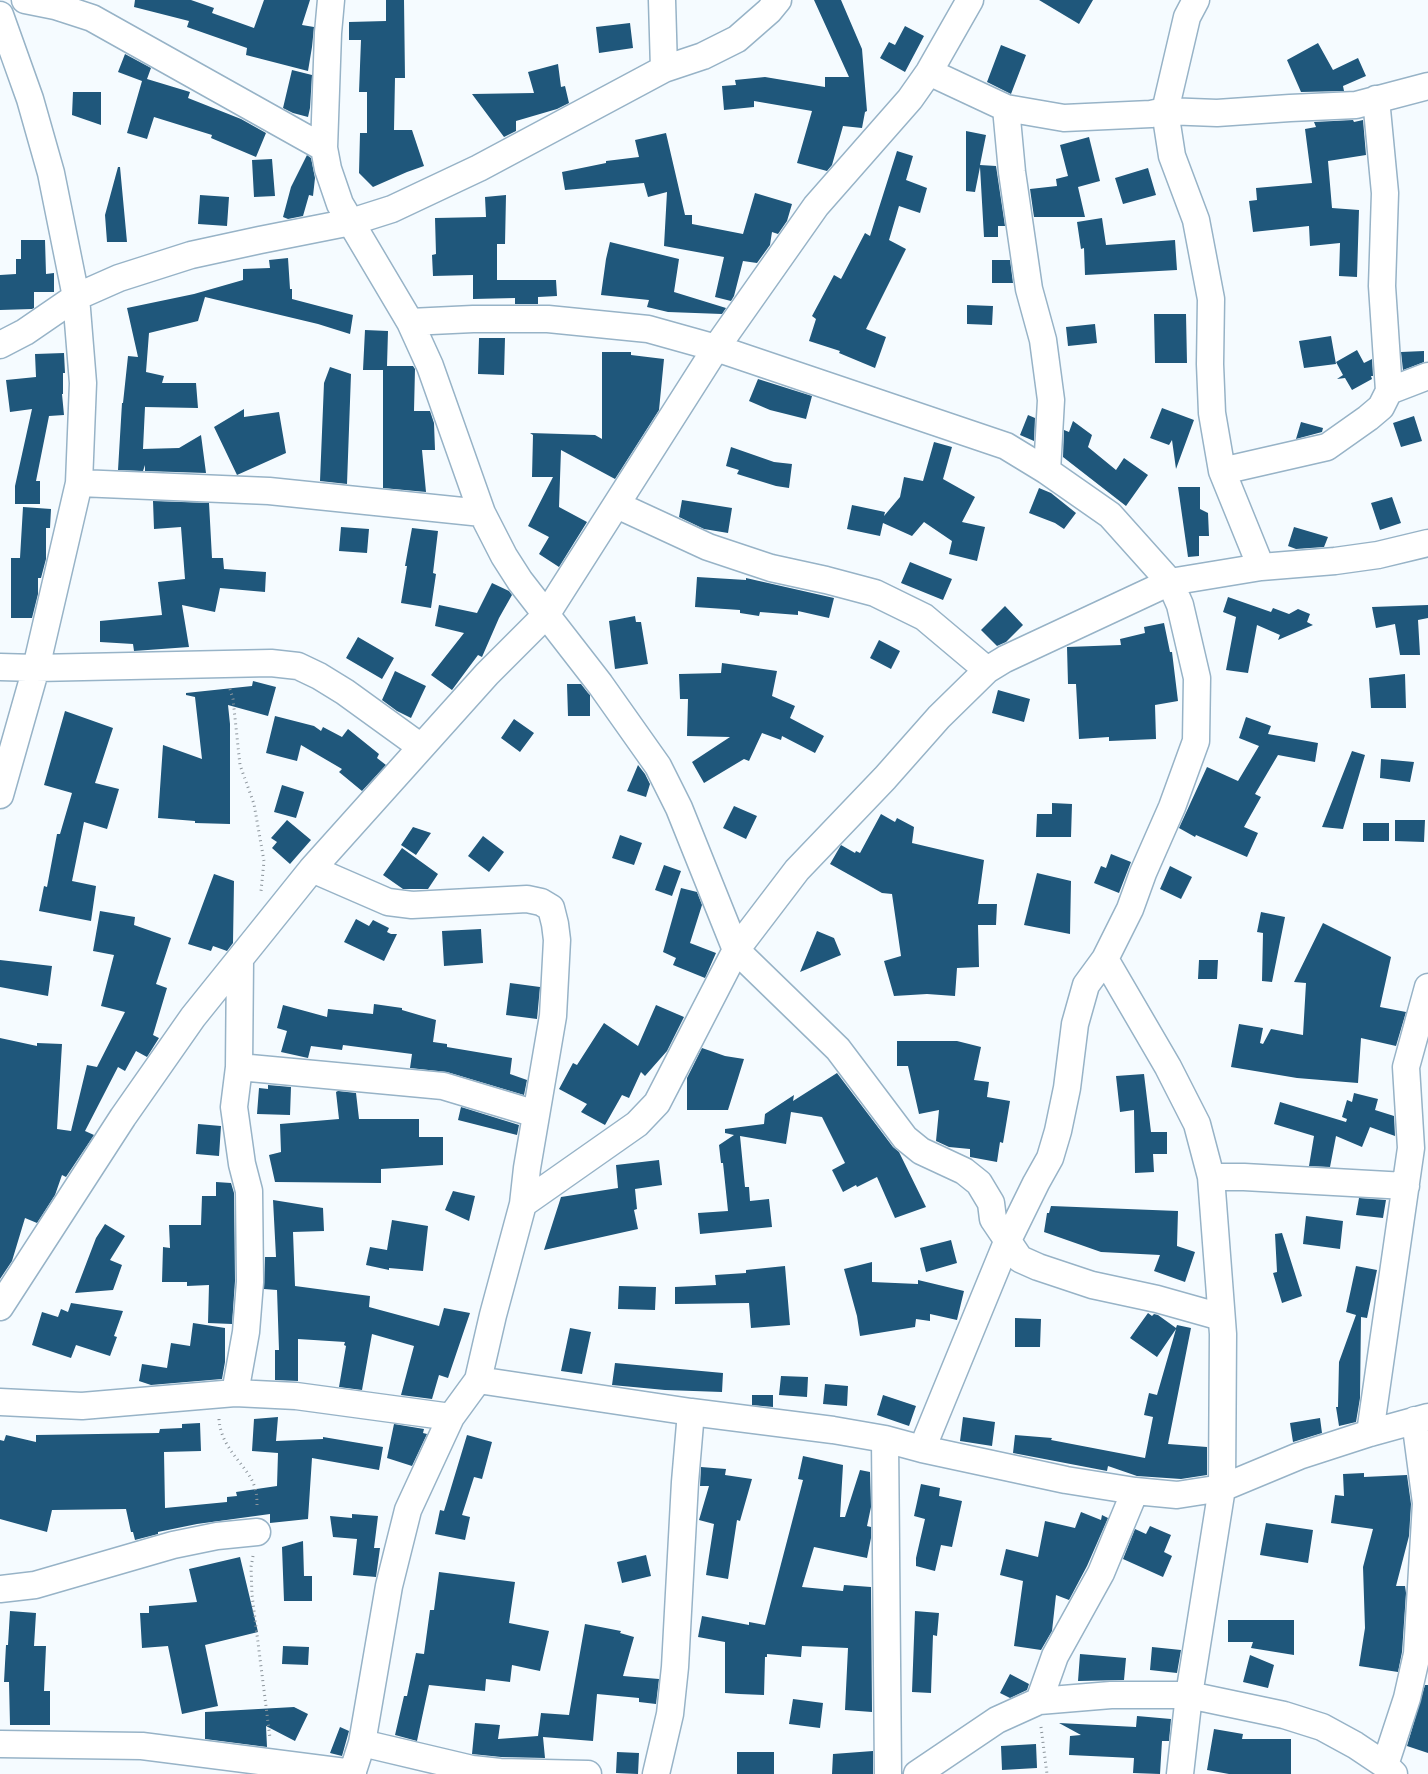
<!DOCTYPE html>
<html>
<head>
<meta charset="utf-8">
<style>
  body { margin:0 }
  canvas { display:block; background:#f5fbff }
</style>
</head>
<body>
<canvas width="1428" height="1774"></canvas>
<script>
const c = document.querySelector('canvas').getContext('2d');
c.lineJoin = 'round';
function fill(path, color) {
  c.fillStyle = color;
  c.fill(path, 'evenodd');
}
function trace(path, color, width, dash) {
  c.strokeStyle = color;
  c.lineWidth = width;
  c.lineCap = dash ? 'butt' : 'round';
  c.setLineDash(dash || []);
  c.stroke(path);
}
fill(new Path2D(`
  M135,0H191L214,8L212,13L254,28L264,0H310L302,25L314,27L312,47L308,71L246,55L247,48L187,27L189,21L134,7Z
  M386,0H404L405,78H395L394,130H412L424,166L407,172L373,187L359,173L360,133H367V92H359L361,40H349V22L386,21Z
  M814,0H841L862,49L867,111L865,112L862,128L843,126L832,165L827,171L797,163L812,111L754,101V107L724,110L722,86L736,85L735,80L765,77L825,87V77H849Z
  M1039,0H1093L1079,24Z
  M630,23L633,48L599,53L596,27Z
  M905,26L924,36L905,72L880,58L889,42L895,45Z
  M1318,43L1333,70L1358,58L1366,76L1343,86L1344,91L1301,92L1287,60Z
  M1001,45L1026,55L1011,94L987,82Z
  M125,54L151,68L147,79L190,92L188,98L241,119L266,133L256,157L211,138L212,135L154,117L147,139L127,133L142,81L118,72Z
  M558,64L561,87L565,86L569,103L557,109L516,121V131L504,137L472,94L534,93L528,72Z
  M292,70L312,75L310,108L308,117L293,113L283,108Z
  M73,92H101V125L72,115Z
  M1353,120L1354,122L1363,120L1366,155L1328,161L1332,208L1359,210L1357,277L1339,276L1340,243L1310,246L1309,226L1253,232L1249,201L1257,200L1256,188L1312,183L1305,129L1316,127L1314,122Z
  M966,131L986,135L980,165L996,166L1005,226H998V237H984L980,167L975,192L966,191Z
  M666,133L685,215H692V224L743,234L755,193L792,204L787,221L778,234L772,232L770,245L757,263L743,261L734,296L731,301L715,297L724,257L664,246L667,192L648,197L644,183L565,190L562,172L606,163V161L639,157L635,140Z
  M1089,137L1100,181L1078,187L1085,217H1034L1030,189L1057,186L1056,179L1068,176L1060,145Z
  M897,151L913,156L906,180L927,188L920,213L899,206L889,240L906,249L866,329L886,337L875,368L839,353L840,351L809,341L816,319L812,316L834,275L841,279L865,233L870,236Z
  M307,155L311,158L315,178L313,196L309,195L303,216L288,219L283,217L291,187Z
  M272,159L275,196L254,197L252,160Z
  M118,167H120L127,242H107L105,215Z
  M1148,168L1156,195L1123,204L1115,178Z
  M200,195L229,197L227,226L198,224Z
  M506,195L505,244H497V280H556L557,296L538,297V304H515V298L473,299V275L433,276L432,255L436,254L435,218L486,217L485,197Z
  M1102,218L1106,245L1175,240L1177,270L1085,275L1084,248L1081,249L1077,222Z
  M21,240H45L46,274L54,273V292H34V308L32,309L0,310V275L16,274V259H21Z
  M610,242L679,259L674,292L726,308L722,314L668,312L647,307L649,300L601,295L606,259Z
  M288,258L290,289H292V299L353,315L350,334L318,324L205,297L198,321L149,333L146,372L164,376L162,383H196L198,408L145,407L143,449L179,448L201,435L206,473L145,471V465L143,471L118,470L122,403H123L128,356L138,357L127,308L194,294L243,280V269L270,268L269,260Z
  M992,260H1010L1013,283H992Z
  M967,305L993,306L992,325L967,324Z
  M1154,314H1186L1187,363H1155Z
  M1095,324L1097,343L1068,346L1066,327Z
  M365,330L388,331L387,366H413L415,369L414,411H430L434,423L435,450H422L426,492L383,488V370H363Z
  M1331,336L1336,364L1304,368L1299,341Z
  M479,338H505L504,375L478,374Z
  M1357,350L1364,363L1372,359L1373,376H1371L1372,379L1352,390L1345,378L1337,379L1343,375L1336,362Z
  M1424,351V362L1403,370L1401,352Z
  M602,352H631V355L664,359L659,410L615,479L561,450L559,507L587,522L559,567L539,554L549,537L528,526L553,477H532L533,435L530,433L595,435L602,439Z
  M64,353L65,373H63V394H62L64,415L49,416L36,481H40V504H15V486L32,409L10,412L6,380L36,377L35,354Z
  M330,367L351,374L347,484L320,481L324,383Z
  M758,379L812,396L806,419L770,410L749,401Z
  M1162,408L1194,420L1176,469L1172,440L1169,445L1150,438Z
  M244,409V417L279,412L286,453L237,475L214,427Z
  M1028,415L1035,418L1034,441L1020,435Z
  M1414,416L1422,441L1401,447L1393,423Z
  M1073,421L1092,435L1088,447L1116,470L1124,458L1148,475L1126,506L1063,457L1064,430L1069,432Z
  M1301,422L1323,428L1322,432L1296,439Z
  M934,442L952,447L943,479L975,497L962,522L985,527L977,561L949,554L952,541L924,522L912,536L883,523L880,536L847,529L852,505L885,512L884,516L900,497L904,477L923,481Z
  M731,447L774,462L792,464L789,488L776,486L737,474L739,470L726,466Z
  M1178,487H1200V509L1208,513L1209,536H1199V556L1188,557Z
  M1039,488L1051,493L1076,513L1064,529L1055,523L1029,513Z
  M1392,497L1401,523L1380,530L1371,503Z
  M682,500L732,508L728,533L704,529L679,517Z
  M153,501L209,503L212,558H223L224,569L266,572L265,592L220,588L215,612L182,605L189,647L134,651L133,644L100,642V621L162,615L158,582L185,579L181,527L154,529Z
  M23,507L51,509L50,528H46V559L41,578H38V594L32,618H11V558H20Z
  M341,527L369,529L367,553L339,551Z
  M1294,527L1328,537L1324,547L1296,549L1288,546Z
  M412,528L438,531L433,573L436,574L431,608L401,603L407,566H405Z
  M910,562L952,579L943,600L901,583Z
  M697,577L746,580V578L834,598L829,618L798,611V615L760,612L759,616L740,613V610L695,607Z
  M492,583L509,591L512,595L499,618L482,657L478,655L452,690L431,675L464,633L435,626L439,605L477,613Z
  M1228,597L1271,612L1273,608L1289,614L1298,609L1310,614L1307,622L1313,625L1278,640L1280,635L1257,625L1248,673L1226,670L1236,617L1223,612Z
  M1428,605V618L1418,620L1420,655H1400L1395,624L1376,628L1372,607Z
  M1005,606L1023,625L1006,642L997,646L981,630Z
  M635,616L636,622H641L648,664L615,669L609,621Z
  M1164,623L1170,652H1172L1178,701L1155,705L1156,739L1109,741V737L1079,739L1076,684H1068L1067,647L1121,645L1120,639L1145,633L1144,627Z
  M358,637L394,658L382,679L346,658Z
  M879,640L900,651L891,669L870,658Z
  M722,663L777,671L772,696L795,706L790,718L824,736L815,753L782,736L781,740L762,733L749,761L744,759L704,783L692,762L730,737L687,736L688,699H680L679,674L721,673Z
  M395,671L426,686L411,718L397,711L382,700Z
  M1405,674L1406,708H1371L1369,678Z
  M253,681L276,687L268,716L228,705L230,724V824L195,823V821L158,818L163,745L202,759L195,697L186,695V693L252,686Z
  M567,684H581L588,693L590,695V716H568Z
  M998,690L1030,699L1024,722L992,713Z
  M65,711L113,728L95,783L119,789L107,829L84,822L72,881L96,886L91,921L39,911L44,886L47,887L57,834H60L72,793L44,785Z
  M275,716L314,726L321,731L323,727L342,737L348,729L379,754L377,758L386,765L362,791L339,772L342,769L301,745L297,761L266,753Z
  M1246,717L1271,726L1268,734L1318,743L1315,762L1278,755L1255,794L1261,797L1244,827L1258,833L1247,857L1196,835L1195,837L1179,828L1207,767L1238,781L1259,746L1239,738Z
  M514,719L534,733L520,752L501,738Z
  M1352,751L1365,755L1343,829L1322,827Z
  M1381,759L1414,762L1410,782L1380,778Z
  M638,765L645,774L650,784L646,797L627,791Z
  M282,785L304,792L296,818L274,812Z
  M1052,803L1072,804L1071,837H1036L1037,814H1052Z
  M734,806L757,816L746,839L723,828Z
  M881,814L895,822L897,818L914,827L912,843L984,860L978,904H997L996,925H978L979,967L957,968L955,996L927,994L894,996L884,961L901,956L892,894L882,893L830,864L841,845L855,853L856,851L860,853Z
  M287,820L311,840L290,864L272,848L277,842L271,838Z
  M1395,820H1425L1424,842L1395,841Z
  M1363,823H1389V841H1363Z
  M413,827L431,833L416,855L401,845Z
  M620,835L642,843L634,865L612,858Z
  M483,836L504,852L489,872L468,856Z
  M402,848L438,874L428,889H403L383,875Z
  M1111,854L1131,862L1119,893L1094,883L1101,866L1106,868Z
  M664,865L681,871L672,896L655,890Z
  M1170,866L1192,877L1181,899L1160,889Z
  M1037,873L1071,881L1070,934L1024,925Z
  M214,874L234,881L233,943L227,951L213,946L211,951L188,944Z
  M681,888L697,892L702,905L690,943L716,953L705,978L673,965L676,958L663,952Z
  M100,911L135,917L134,925L171,938L156,984L167,988L153,1035L159,1038L147,1057L136,1051L125,1071L118,1067L85,1131L94,1135L66,1177L62,1175L55,1195L37,1223L25,1218L12,1261L0,1279V1038L37,1046V1043L62,1044L57,1129L71,1131L87,1065L97,1067L125,1012L101,1006L114,955L93,951Z
  M1261,912L1285,917L1272,982L1262,981L1263,933L1257,932Z
  M356,919L369,926L373,920L389,928L387,932L391,934H397L384,961L344,942Z
  M1323,923L1391,957L1380,1007L1406,1012L1396,1046L1361,1038L1358,1083L1297,1078L1231,1067L1239,1024L1263,1028L1260,1043L1263,1044L1271,1029L1303,1035L1306,983L1294,982Z
  M481,929L483,963L444,966L442,931Z
  M817,931L834,938L841,955L800,972Z
  M0,960L52,966L48,996L0,987Z
  M1199,960H1218L1217,979H1198Z
  M510,983L540,987L537,1019L506,1015Z
  M374,1004L402,1008V1010L436,1020L433,1042L447,1044V1047L512,1058L510,1074L527,1080L524,1095L447,1072L410,1068L412,1054L343,1045L342,1050L311,1046L308,1058L281,1052L287,1031L277,1028L283,1005L327,1017L328,1009L373,1014Z
  M656,1005L684,1017L667,1051L645,1076L641,1072L629,1098L622,1095L605,1125L581,1112L587,1104L559,1089L573,1063L577,1065L604,1023L638,1046Z
  M897,1041H957L981,1047L974,1080L989,1082L987,1097L1010,1101L1003,1143L1000,1142L997,1162L970,1157V1149L949,1147L936,1141L939,1110L919,1114L908,1066H897Z
  M702,1048L725,1056L744,1059L728,1110H687V1078Z
  M837,1073L893,1147L899,1152L926,1207L895,1218L877,1177L857,1187L856,1185L843,1192L832,1170L845,1163L822,1117L791,1112L786,1144L740,1136L745,1187H749L750,1201L769,1199L772,1227L700,1234L698,1213L728,1211L723,1163H721L719,1145L734,1135L725,1133V1129L764,1124L765,1114L794,1095L793,1101Z
  M1144,1074L1151,1132H1167V1154H1153L1154,1172L1135,1173L1134,1110L1120,1112L1116,1076Z
  M268,1085L291,1087L290,1115L257,1114L259,1088L268,1089Z
  M338,1091L356,1093L359,1119H419V1137H443V1165L381,1169V1183L275,1182L269,1155L281,1152L280,1124L339,1119L336,1092Z
  M1354,1093L1378,1099L1375,1110L1394,1116L1395,1136L1370,1127L1362,1147L1336,1136L1330,1167L1309,1166L1314,1136L1274,1124L1280,1102L1346,1122L1347,1119L1342,1117L1347,1100L1352,1102Z
  M461,1107L519,1125L517,1135L458,1120Z
  M198,1124L221,1126L219,1156L196,1154Z
  M659,1160L662,1185L635,1189L637,1209L634,1210L638,1229L544,1250L561,1197L618,1188L616,1165Z
  M216,1182L231,1183L234,1193L235,1281L232,1324L208,1323L209,1285L187,1286V1282H162L163,1247L170,1248L169,1225H201L202,1196H216Z
  M453,1191L475,1196L469,1221L445,1210Z
  M1359,1198L1386,1200L1383,1218L1356,1215Z
  M273,1200L323,1208L324,1231L293,1232L295,1286L370,1296L369,1307L439,1326L444,1308L470,1313L448,1378L439,1375L432,1399L401,1395L414,1346L372,1334L362,1390L339,1387L346,1346L344,1345L345,1342L298,1339V1381L275,1380V1350H279L277,1290L264,1289L265,1257H276Z
  M1051,1206L1178,1211L1177,1246L1195,1252L1185,1282L1154,1271L1160,1255L1101,1252L1044,1232L1047,1213H1049Z
  M1306,1216L1343,1221L1340,1249L1303,1244Z
  M392,1220L428,1226L423,1271L389,1268V1270L366,1265L370,1247L387,1250Z
  M105,1224L125,1236L110,1260L122,1265L113,1290L75,1293L96,1238Z
  M1282,1233L1302,1296L1282,1303L1273,1273L1277,1272L1275,1234Z
  M951,1240L957,1263L926,1272L920,1248Z
  M872,1262V1282L918,1284V1280L964,1291L957,1320L930,1314V1321L916,1319L915,1327L860,1336L857,1316L844,1269Z
  M785,1266L790,1325L751,1328L749,1303L675,1304V1287L716,1285L715,1275L746,1273V1270Z
  M1356,1266L1377,1270L1367,1318L1361,1317L1360,1398L1356,1422L1339,1426L1336,1407H1338L1339,1362L1356,1315L1346,1312Z
  M619,1286L656,1287L655,1310L618,1309Z
  M71,1303L123,1311L114,1336L117,1337L110,1356L76,1345L71,1358L32,1345L42,1312L58,1317L61,1309L68,1312Z
  M1148,1313L1152,1316L1154,1314L1158,1315L1176,1328L1177,1325L1191,1328L1168,1444L1207,1447V1475L1181,1479L1137,1476L1108,1466L1107,1471L1013,1453L1015,1435L1052,1438L1051,1440L1145,1458L1153,1417L1144,1415L1149,1393L1157,1395L1176,1329L1157,1357L1130,1338Z
  M1015,1318L1041,1319L1040,1347H1015Z
  M193,1323L225,1328V1362L222,1379L151,1385L139,1381L142,1364L167,1368L171,1343L190,1346Z
  M570,1328L591,1332L582,1374L561,1371Z
  M615,1363L723,1373L722,1392L665,1390L612,1385Z
  M781,1376L808,1377L807,1397L779,1395Z
  M825,1384L848,1386L847,1406L823,1404Z
  M752,1395H773V1407L752,1405Z
  M883,1395L916,1406L909,1426L877,1415Z
  M278,1417L276,1441L323,1439V1437L383,1447L379,1470L312,1458L308,1519L270,1523V1514L197,1524L158,1532V1534L135,1540L133,1532H131L126,1509L52,1510L47,1532L0,1519V1440L4,1441L6,1435L36,1442V1435L159,1433L160,1429L182,1428V1424L200,1423L201,1451L164,1452L165,1508L227,1502V1497L237,1496L236,1492L277,1486L278,1453L252,1451L254,1419Z
  M963,1417L995,1422L992,1446L960,1441Z
  M1320,1418L1322,1433L1293,1442L1290,1423Z
  M394,1424L424,1429L423,1433L427,1434L412,1466L387,1458Z
  M467,1435L492,1442L482,1479L474,1477L462,1515L470,1517L465,1540L435,1534L440,1510L444,1511Z
  M803,1456L843,1465L840,1517H845L860,1470L870,1472L871,1507L867,1526L871,1527V1538L867,1558L814,1547L802,1587L843,1591L844,1585L871,1587L872,1712L845,1710L848,1648L802,1646L801,1657L767,1654V1657H765L764,1695L739,1694L725,1693V1642L698,1637L702,1616L749,1625V1622L765,1625L803,1480L798,1479Z
  M701,1467L726,1469L725,1475L752,1479L740,1521L737,1520L728,1579L706,1575L714,1524L699,1520L709,1486H700Z
  M1364,1473V1477L1407,1475L1411,1504L1409,1536L1396,1586H1405L1406,1593L1402,1652L1398,1672L1359,1666L1365,1628L1363,1567L1373,1529L1331,1523L1335,1495L1344,1496L1343,1474Z
  M921,1484L940,1488L939,1496L962,1501L952,1547L941,1545L935,1571L916,1566V1558L925,1519L914,1516Z
  M1081,1512L1101,1520L1102,1515L1108,1518L1087,1566L1069,1600L1056,1595L1052,1631L1041,1650L1014,1646L1023,1581L1000,1575L1006,1549L1038,1557L1045,1521L1075,1528Z
  M352,1514L378,1516L374,1548H380L376,1577L353,1575L357,1539L333,1537L330,1516L352,1518Z
  M1266,1523L1313,1530L1308,1563L1260,1555Z
  M1150,1526L1171,1535L1164,1552L1172,1556L1163,1577L1123,1559L1135,1529L1146,1534Z
  M303,1541L304,1576H312V1601H284L282,1547Z
  M646,1555L651,1576L622,1583L617,1562Z
  M240,1557L258,1632L205,1645L218,1706L182,1714L168,1646L142,1648L140,1613H149V1606L197,1602L189,1569Z
  M439,1572L515,1582L509,1623L549,1631L540,1671L512,1665L510,1682L486,1679L485,1691L429,1685L417,1741L395,1735L404,1696H407L416,1653L424,1654L430,1610H434Z
  M10,1611L36,1613L34,1646H46L44,1691H50V1725H10L9,1682H4L6,1645H8Z
  M915,1611L939,1613L937,1636L933,1635L931,1693L912,1692Z
  M1228,1620H1294V1655L1251,1648L1253,1642H1228Z
  M585,1624L621,1631L620,1633L634,1637L623,1676L659,1679L656,1704L639,1702V1698L597,1694L593,1741L543,1737L545,1758L501,1757L472,1754L475,1723L500,1725L498,1739L538,1736L541,1713L569,1715Z
  M283,1646L309,1647L308,1665L282,1664Z
  M1152,1647L1181,1650L1177,1673L1150,1670Z
  M1080,1654L1126,1658L1124,1680L1078,1681Z
  M1250,1655L1274,1665L1268,1688L1243,1682Z
  M1010,1674L1029,1684L1027,1690L1010,1698L1000,1693Z
  M1425,1685H1428V1753L1407,1746Z
  M793,1699L823,1703L820,1728L789,1724Z
  M294,1707L308,1714L295,1741L266,1726L267,1747L205,1739V1712Z
  M1137,1716L1171,1719L1169,1741H1162L1160,1774L1133,1773L1134,1758L1069,1755L1070,1736L1081,1735L1059,1723L1136,1727Z
  M340,1727L349,1731L342,1756L330,1753Z
  M1214,1729L1243,1734L1242,1739H1291V1774H1229L1207,1770Z
  M1036,1744L1037,1768L1002,1770L1001,1746Z
  M873,1751V1774H832L833,1754Z
  M617,1752L639,1753L638,1774L616,1773Z
  M737,1752H774V1774H737Z`), '#1f577b');
const street = new Path2D(`
  M25,0L55,6L92,18L324,148
  M331,0L328,33L324,148L328,169L340,204L410,322L430,366L482,513L504,556L520,581L600,684L658,766L679,808L736,950L838,1049L905,1138L921,1151L964,1171L979,1183L991,1203L993,1219L1020,1259L1038,1267L1092,1285L1157,1299L1221,1317
  M662,0L664,69
  M0,15L30,99L51,173L76,297L83,383L79,483L36,668L0,795
  M929,72L1006,108L1064,118L1151,114L1165,111L1217,113L1290,108L1356,105L1428,86
  M1006,108L1012,172L1029,289L1043,340L1051,400L1047,471
  M410,322L473,319H548L648,329L716,348L1006,446L1047,471L1110,515L1170,582L1180,605L1197,678L1196,741L1172,807L1143,873L1130,909L1105,959L1168,1067L1197,1124L1211,1177L1223,1334L1222,1488L1189,1695L1180,1774
  M0,345L25,332L76,297L119,278L191,255L260,240L351,222L392,209L479,168L664,69L703,56L737,39L769,11L778,0
  M1389,391L1428,376
  M1222,471L1327,447L1368,418L1381,407L1389,391L1382,286L1385,193L1376,99
  M79,483L269,491L482,513
  M617,505L708,547L771,568L826,580L875,593L924,617L987,670
  M1261,567L1335,561L1378,555L1428,543
  M0,667L36,668L271,663L298,666L319,676L345,692L421,747
  M312,869L388,902L412,905L527,899L541,902L551,908L555,924L557,940L553,1016L527,1168L523,1204L493,1315L478,1380L451,1417L408,1510L389,1586L362,1743L352,1774
  M239,1067L443,1086L536,1114
  M1211,1177H1244L1406,1186
  M523,1204L637,1124L657,1103L736,950L797,870L885,778L939,717L987,670L1005,659L1170,582L1261,567L1222,471L1212,413L1210,364L1211,299L1196,220L1172,156L1165,111L1187,17L1196,0
  M0,1307L123,1117L193,1017L312,869L487,674L546,615L716,348L816,206L910,99L929,72L970,0
  M478,1380L691,1412L833,1430L885,1439L922,1449L1066,1480L1135,1491L1177,1495L1222,1488L1299,1456L1370,1433L1428,1417
  M235,1393L246,1332L250,1282L249,1191L242,1164L234,1107L239,1067L240,960
  M0,1402L82,1406L235,1393L296,1396L451,1417
  M1370,1433L1411,1148L1406,1067L1428,987
  M885,1439L888,1774
  M922,1449L1007,1242L1036,1183L1050,1158L1058,1131L1067,1088L1075,1024L1086,985L1105,959
  M0,1589L35,1585L173,1545L217,1536L257,1532
  M1039,1701L1055,1656L1101,1573L1135,1491
  M362,1743L472,1769L500,1772L588,1774
  M0,1744L142,1746L353,1773
  M1385,1765L1407,1698L1417,1654L1426,1503L1415,1420
  M656,1774L670,1714L675,1667L685,1482L691,1412
  M917,1774L997,1720L1039,1701L1111,1695H1189L1284,1715L1322,1727L1355,1745L1385,1765L1394,1774`);
trace(street, '#97b3c7', 29);
trace(new Path2D(`
  M230,689L233,699L240,765L254,804L264,861L261,891
  M219,1419C221,1452 251,1466 256,1492C257,1497 257,1503 257,1508
  M253,1556L251,1567L252,1595L270,1738
  M1041,1727L1047,1774`), '#8c959c', 3, [1, 4]);
trace(street, '#fff', 26);
</script>
</body>
</html>
